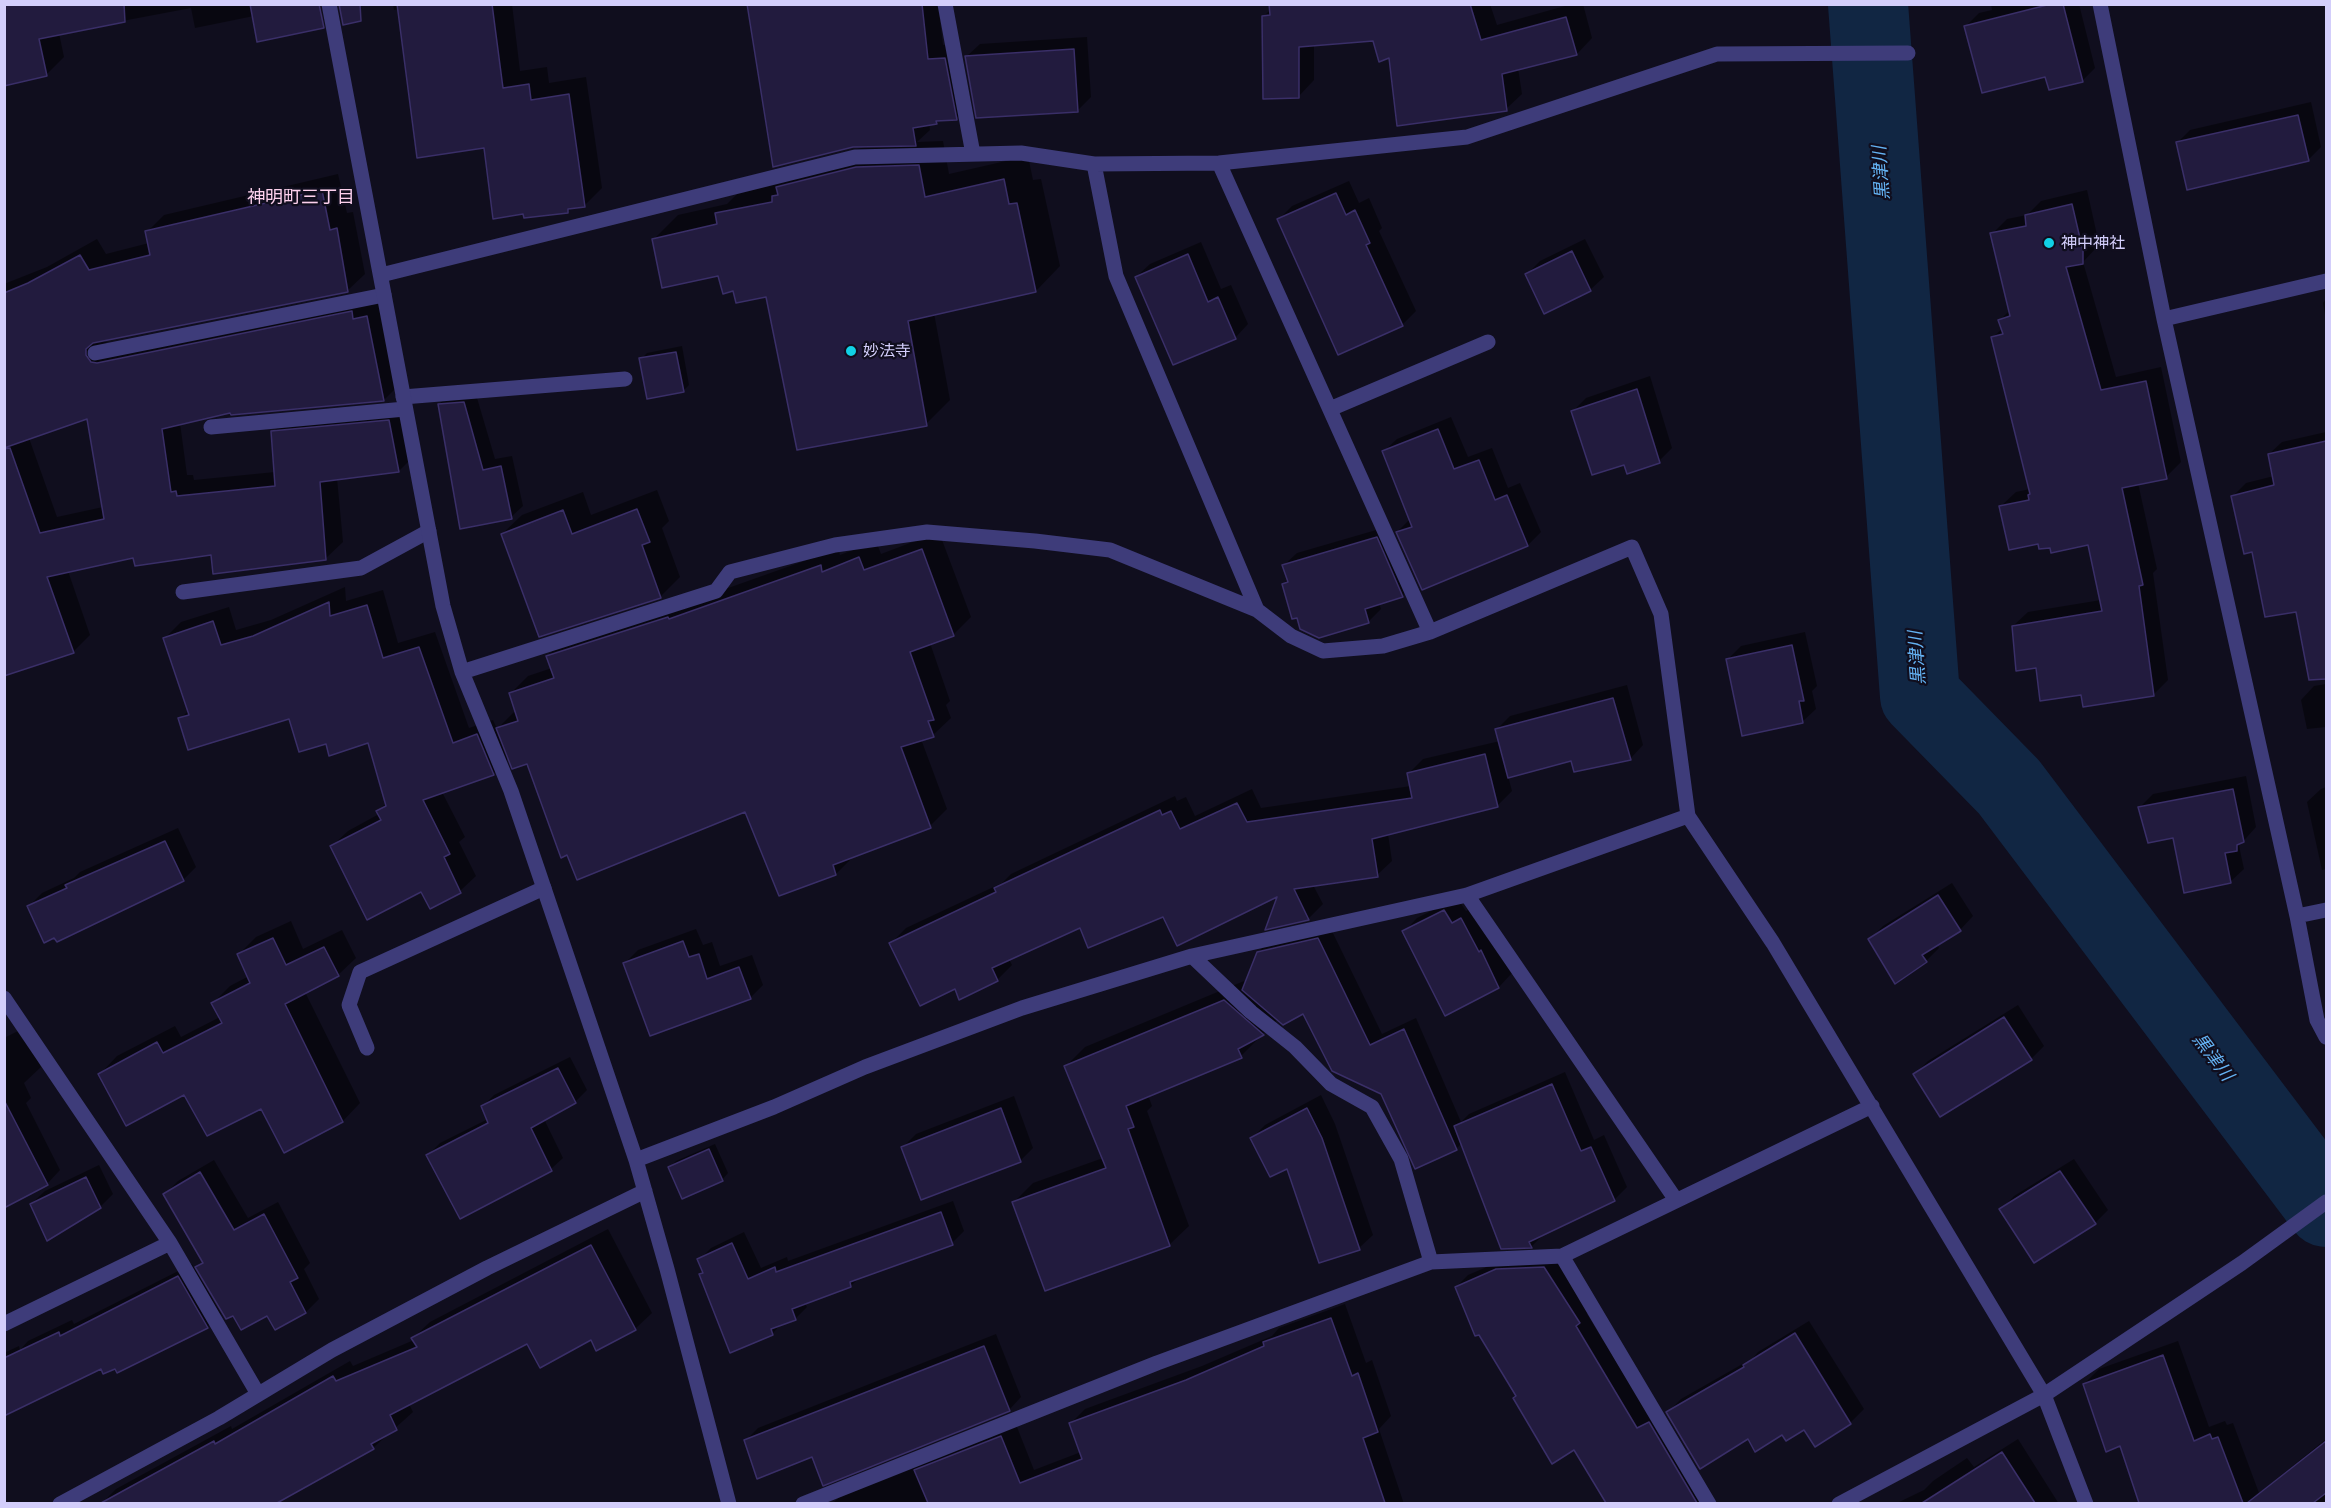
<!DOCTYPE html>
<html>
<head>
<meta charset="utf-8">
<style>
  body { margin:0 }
  #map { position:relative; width:2331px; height:1508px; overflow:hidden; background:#100e1e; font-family:Commissioner,sans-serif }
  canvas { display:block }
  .frame { position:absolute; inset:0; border:6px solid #d3cefb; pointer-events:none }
</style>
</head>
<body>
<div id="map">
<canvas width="2331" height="1508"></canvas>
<div class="frame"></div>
</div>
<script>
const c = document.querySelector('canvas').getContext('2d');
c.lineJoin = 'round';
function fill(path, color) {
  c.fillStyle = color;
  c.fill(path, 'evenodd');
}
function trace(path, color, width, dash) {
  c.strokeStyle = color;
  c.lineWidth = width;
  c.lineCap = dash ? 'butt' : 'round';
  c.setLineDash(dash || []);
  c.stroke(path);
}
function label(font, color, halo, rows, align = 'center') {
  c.font = font + ' Commissioner,"Noto Sans JP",sans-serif';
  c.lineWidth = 4.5;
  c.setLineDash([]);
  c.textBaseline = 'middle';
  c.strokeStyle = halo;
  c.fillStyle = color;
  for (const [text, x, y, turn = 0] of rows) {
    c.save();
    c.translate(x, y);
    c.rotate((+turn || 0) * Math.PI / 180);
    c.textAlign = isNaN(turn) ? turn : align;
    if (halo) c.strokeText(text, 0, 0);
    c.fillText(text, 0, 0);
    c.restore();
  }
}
fill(new Path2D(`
  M4,4H320L322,13L304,31L254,16L195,28L191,8L59,33L64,57L46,75Z
  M393,4H512L520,71L547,67L549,83L586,77L602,188L584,206L572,207L568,212L485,146L399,9L394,10Z
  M749,4H938L943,45L960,44L971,104L956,118L940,119L936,123L929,124L930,130L917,142L943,141L949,174L1028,156L1033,180L1041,179L1060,266L1036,291L934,313L950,400L926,424L767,295L734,289L720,274L654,239L678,215L727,204L741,190L802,163L865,147Z
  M1271,4H1490L1497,25L1572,4H1583L1592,38L1577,54L1518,68L1522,94L1506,109L1390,56L1374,39L1314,44V80L1299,96L1264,16L1271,9Z
  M1991,4H2079L2095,68L2082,81L2046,75L1966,26L1979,13L1992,10Z
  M1087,37L1091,97L1077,111L966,57L980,44Z
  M2311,102L2321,147L2308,160L2177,143L2190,130Z
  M338,174L347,213L353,212L365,274L347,291L104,340L109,345L383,300L401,383L384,400L232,414L231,411L180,423L187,475H193L194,480L275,472L273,432L290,415L405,404L416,454L399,471L337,478L343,542L325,559L212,553L134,556L68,571L90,635L73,652L4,674V284L47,267L97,239L106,254L149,243L147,232L164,215ZM88,417L103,507L57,517L29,438Z
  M1349,181L1359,203L1369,198L1382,228L1379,231L1416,311L1402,325L1339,353L1279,219L1292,206Z
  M2087,190L2097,235V247L2083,262L2116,377L2161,367L2181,462L2166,477L2138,483L2157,569L2153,573L2168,680L2153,695L2082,693L2037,666L2013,626L2028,612L2101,600L2089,543L2039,542L2001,506L2016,492L2030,489L1993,337L2003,328L2000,320L2010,310L1992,234L2007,219L2027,215L2041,201Z
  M1585,239L1604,277L1590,290L1527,274L1540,261Z
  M1201,242L1221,289L1231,285L1248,324L1235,338L1136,277L1150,264Z
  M2326,299V321L2323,303Z
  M682,346L689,385L683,391L641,359L647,353Z
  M1650,376L1672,448L1659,461L1573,411L1586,398Z
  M475,391L495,459L512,456L523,506L511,517L439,404L451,393Z
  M1451,417L1468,457L1492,448L1508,488L1520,483L1541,532L1528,545L1397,532L1410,519L1383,452L1397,439Z
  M2326,432V612L2299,618L2297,610L2253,550L2233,496L2246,483L2274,476L2269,454L2282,442Z
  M657,490L669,521L662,528L680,577L660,597L502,534L522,515L583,492L591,515Z
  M1390,526L1415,583L1403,595L1379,603L1381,609L1368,622L1283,584L1288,579L1284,565L1297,553Z
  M939,532L971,617L953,635L930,643L950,701L946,705L951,718L933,735L921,739L947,809L930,826L854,856L836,874L745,810L509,758L493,774L442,792L465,837L459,842L476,876L460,891L431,907L422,890L332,846L348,831L379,814L378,811L387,802L369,742H327L290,717L180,719L189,710L165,638L181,622L229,607L236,630L271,620L345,587L346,601L383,590L398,643L435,632L469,728L493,720L497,729L515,711L511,693L528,676L552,668L547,656L565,639L686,603L838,549L840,555L876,541L881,554Z
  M1805,632L1817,686L1812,691L1816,709L1802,722L1728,659L1741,646Z
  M2326,684V727L2307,729L2301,700L2314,686Z
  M1627,685L1643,745L1630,759H1572L1508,776L1512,791L1497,806L1388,834L1392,861L1377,875L1313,885L1323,904L1308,919L1280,894L1163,915L1080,926L1009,959L1012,965L997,980L956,987L891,943L906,928L1002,883L1011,874L1175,796L1177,801L1186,797L1195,816L1252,789L1261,808L1411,786L1408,774L1423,759L1500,741L1497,729L1510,716Z
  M2246,776L2256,827L2239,846L2244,869L2230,882L2139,808L2153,794Z
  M2326,787V869L2322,870L2307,802L2321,789Z
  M178,828L196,867L183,880L55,936L29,906L42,893L74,878L80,872Z
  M1952,883L1973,916L1960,930L1937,944L1939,948L1926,961L1870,939L1883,926Z
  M1457,898L1466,911L1475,906L1512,973L1499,987L1446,1014L1404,932L1417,918Z
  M291,921L303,949L342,930L356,958L338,975L305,992L360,1103L343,1121L285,1151L262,1107L185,1093L100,1074L117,1056L175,1026L181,1037L220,1017L213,1003L230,986L249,976L239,954L256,937Z
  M1330,927L1382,1034L1416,1018L1461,1122L1469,1114L1565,1072L1594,1140L1604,1135L1627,1187L1614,1200L1545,1233L1532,1246L1502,1247L1462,1143L1456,1149L1382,1093L1304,1012L1278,1019L1241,1056L1148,1095L1152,1106L1147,1111L1189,1226L1169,1245L1014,1202L1033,1183L1103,1158L1065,1067L1085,1047L1244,981L1246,983L1258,952L1270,940Z
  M696,929L703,945L712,942L720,966L752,955L763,985L750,998L625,963L638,950Z
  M2018,1005L2044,1046L2031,1059L1915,1074L1928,1061Z
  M22,1029L41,1067L24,1083L31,1098L26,1103L60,1170L47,1184L4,1205V1038Z
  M570,1057L587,1090L575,1102L544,1119L563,1158L551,1169L461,1217L428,1155L440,1143L488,1119L483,1106L494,1095Z
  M1321,1095L1335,1124L1373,1235L1359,1248L1288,1167L1252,1138L1265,1125Z
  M1014,1096L1033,1148L1020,1161L903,1147L916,1134Z
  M715,1144L728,1173L722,1180L670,1167L676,1161Z
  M2074,1159L2108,1210L2095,1223L2001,1210L2014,1196Z
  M214,1160L248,1218L278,1202L310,1263L304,1269L319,1299L306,1312L275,1328L268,1314H234L197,1267L204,1261L165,1194L178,1181Z
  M99,1165L113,1194L100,1207L31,1204L45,1191Z
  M953,1201L964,1231L952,1243L859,1278L851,1286L805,1303L807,1307L795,1319L782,1323L773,1333L731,1351L701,1275L704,1272L699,1260L711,1248L744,1232L761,1268L787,1257L788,1261Z
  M608,1229L652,1313L635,1329L592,1338L528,1342L409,1404L413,1412L373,1448L274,1504H101L116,1489L231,1426L232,1429L350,1361L353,1366L414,1340L413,1338L430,1322Z
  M1556,1255L1591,1310L1587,1314L1650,1417L1661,1411L1717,1504H1608L1575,1448L1517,1395L1456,1287L1468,1275L1510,1257Z
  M192,1264L221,1314L207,1327L118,1371L116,1367H102L4,1414V1353L19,1346L20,1350L28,1341L72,1320L74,1324Z
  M1345,1304L1366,1363L1372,1360L1391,1416L1379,1429L1404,1504H1219L1212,1487L1168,1504H1101L1098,1495L1079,1504H832L846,1490L1015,1422L1034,1470L1081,1452L1070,1424L1085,1409L1202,1366L1272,1336L1279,1328Z
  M1809,1321L1864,1409L1851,1422L1815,1445L1805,1428L1782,1433L1668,1412L1681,1399L1753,1358L1758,1352Z
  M996,1334L1021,1397L1009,1410L812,1455L745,1441L758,1428Z
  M2178,1341L2209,1427L2225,1421L2227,1425L2233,1423L2259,1493L2326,1439V1504H2156L2144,1466L2121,1444L2084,1384L2099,1369Z
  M2018,1439L2059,1504H1895L1924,1490L1933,1481L1967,1458L1974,1467Z`), '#0007');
trace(new Path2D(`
  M1868,4L1920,696L2009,787L2326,1207`), '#112643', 80);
const building = new Path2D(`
  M4,4H124L125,22L39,39L47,76L4,86Z
  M250,4H319L324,28L257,42Z
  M339,4H360L361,21L343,25Z
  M397,4H492L503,88L529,84L531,100L569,94L585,207L568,209V213L524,218L523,214L493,219L484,148L417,158Z
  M747,4H922L928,59L945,58L957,120L936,121L937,124L913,128L916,146L853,147L773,167Z
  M1269,4H1470L1481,40L1566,17L1577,55L1502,74L1507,111L1397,126L1389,58L1379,62L1373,41L1299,47V98L1263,99L1262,16L1270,15Z
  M2051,4H2063L2083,82L2049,90L2045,77L1982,93L1964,26Z
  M1074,49L1078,112L976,118L965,56Z
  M2298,115L2309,161L2187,190L2176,142Z
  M919,165L925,197L1004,179L1009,204L1017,203L1036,292L908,321L927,426L797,450L766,297L736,303L733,291L723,294L718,276L662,288L652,239L717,224L715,213L772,202V196L778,195L776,187L856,167Z
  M322,190L330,230L337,228L348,292L93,343L86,349V355L91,362L97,363L352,311L353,319L367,316L384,401L231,415L230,413L162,429L171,492L176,491L177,496L275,486L271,431L389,420L399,472L320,482L326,560L213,574L211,555L135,566L133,558L47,577L74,653L4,676V449L10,448L40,533L104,519L87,419L4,448V293L28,283L80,255L89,270L150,255L145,231Z
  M1336,193L1346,215L1355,210L1370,243L1366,245L1403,326L1338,355L1277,219Z
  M2072,204L2083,251V264L2066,267L2101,390L2146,381L2167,479L2122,488L2143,585L2139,586L2154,696L2083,707L2081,695L2040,701L2036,668L2016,671L2012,626L2102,611L2088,545L2051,553L2050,548L2039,549L2038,544L2009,550L1999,506L2029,500L2028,495L2030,494L1991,337L2003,334L1998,320L2010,316L1990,233L2026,226L2025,215Z
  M1572,251L1591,291L1544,314L1525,274Z
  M1188,254L1208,302L1218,297L1236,339L1173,365L1135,277Z
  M676,352L684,392L647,399L639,358Z
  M1637,389L1660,463L1627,474L1624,465L1592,475L1571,411Z
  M464,402L483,470L501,466L512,519L460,529L438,404Z
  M1438,429L1454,469L1479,460L1495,500L1507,495L1528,546L1422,590L1396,532L1412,527L1382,451Z
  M2326,441V679L2309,680L2296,612L2265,617L2252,552L2244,554L2231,496L2274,485L2268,454Z
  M637,509L650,542L642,545L661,598L539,637L501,534L563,510L572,534Z
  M1377,537L1403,597L1365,609L1369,623L1319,638L1300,629L1297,618L1292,619L1282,584L1288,582L1282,565Z
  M922,549L954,636L910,652L934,720L928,721L934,737L901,747L931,828L833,865L836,875L779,896L745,812L577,880L567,855L561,858L527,764L512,769L496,728L518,721L509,693L554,678L546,656L668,617L669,619L821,565L822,572L859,557L864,570Z
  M329,602L330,616L367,605L383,658L419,647L453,743L477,734L494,775L423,800L450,854L444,857L461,893L430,909L421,892L367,920L330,846L381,820L376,811L386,806L368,743L329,756L326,744L299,752L289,719L188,750L178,718L189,715L163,638L213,621L221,645L253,636Z
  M1792,645L1804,701H1799L1803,723L1742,736L1726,659Z
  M1613,698L1631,760L1574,772L1571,761L1508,778L1495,729Z
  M1485,754L1498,807L1372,839L1378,877L1294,889L1309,920L1265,930L1277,897L1177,946L1163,917L1088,948L1080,928L992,968L998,981L959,1000L955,989L920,1006L889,943L996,892L994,888L1160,810L1162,815L1171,811L1180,829L1237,803L1247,822L1412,798L1407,773Z
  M2233,789L2244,842L2237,845V851L2225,853L2231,883L2184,893L2173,838L2148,843L2138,807Z
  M165,841L184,881L57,942L54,938L44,943L27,906L67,888L65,885Z
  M1938,895L1961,931L1922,955L1927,962L1895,984L1868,939Z
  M1444,910L1452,923L1461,918L1479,952L1481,950L1499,988L1445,1016L1402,931Z
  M273,938L286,965L324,947L339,976L285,1004L343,1122L284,1153L261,1109L207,1136L184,1095L126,1126L98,1074L157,1042L163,1053L222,1023L211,1003L250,983L237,954Z
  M1318,938L1370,1045L1404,1029L1457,1150L1415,1169L1381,1094L1332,1071L1303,1014L1283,1025L1242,990L1257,952Z
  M683,941L689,957L699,954L707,979L739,967L751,999L650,1036L623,963Z
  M1224,1000L1264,1035L1238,1049L1242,1058L1126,1106L1134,1127L1128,1129L1170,1246L1045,1291L1012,1202L1106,1168L1064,1066Z
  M2004,1017L2032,1060L1940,1117L1913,1074Z
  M558,1068L576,1103L531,1128L552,1171L460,1219L426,1155L488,1123L481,1106Z
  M1552,1084L1581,1151L1591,1147L1615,1201L1529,1242L1532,1248L1501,1249L1454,1126Z
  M4,1100L48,1185L4,1208Z
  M1001,1108L1021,1162L921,1200L901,1147Z
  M1307,1108L1322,1138L1360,1250L1319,1263L1287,1169L1270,1177L1250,1138Z
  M709,1149L723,1181L682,1199L668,1167Z
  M2060,1171L2096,1224L2034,1263L1999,1209Z
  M200,1172L234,1230L264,1214L298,1278L290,1282L306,1313L275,1330L267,1316L241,1330L233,1316L226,1319L195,1267L203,1263L163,1194Z
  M86,1177L101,1208L47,1241L30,1204Z
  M941,1212L953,1245L850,1282L851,1287L792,1309L796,1320L771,1329L773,1335L730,1353L699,1274L703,1273L697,1259L732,1243L748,1279L775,1267L776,1272Z
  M591,1245L636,1330L596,1351L591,1340L540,1368L527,1344L390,1415L397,1430L371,1444L374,1449L277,1503H101L214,1441L215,1444L333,1376L336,1381L417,1347L411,1338Z
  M1544,1267L1580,1323L1576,1326L1637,1428L1649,1422L1697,1503H1606L1574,1450L1552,1464L1513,1398L1516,1396L1479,1335L1475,1336L1455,1287L1496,1269Z
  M178,1276L208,1328L117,1373L115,1369L103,1374L101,1369L4,1416V1358L59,1332L60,1336Z
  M1331,1318L1352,1376L1358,1373L1378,1432L1363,1438L1385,1503H928L914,1470L1001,1436L1020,1483L1082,1459L1069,1423L1186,1380L1264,1346L1263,1342Z
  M1795,1333L1851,1424L1815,1447L1804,1430L1786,1441L1782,1435L1755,1452L1748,1439L1700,1469L1666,1412L1744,1367L1743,1365Z
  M984,1346L1010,1411L823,1486L812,1457L757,1479L744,1440Z
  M2163,1355L2194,1441L2210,1434L2212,1439L2218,1437L2243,1503H2139L2120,1446L2106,1452L2083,1384Z
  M2326,1441V1493L2313,1503H2247Z
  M2002,1452L2035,1503H1922Z`);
fill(building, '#221b3e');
trace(building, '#3a2f68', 1.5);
trace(new Path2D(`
  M95,353L384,295
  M403,397L625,379
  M211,427L405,409
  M183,592L361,568L429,531
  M367,1048L349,1005L360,972L544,888`), '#3e3c7a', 15);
trace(new Path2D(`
  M329,4L443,606L462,672L511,791L636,1160L667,1269L729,1504
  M945,4L973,154
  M2100,4L2164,319L2297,916L2317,1020L2326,1037
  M1219,163L1430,632
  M1094,164L1116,276L1257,610
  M381,275L855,157L1021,153L1094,164L1219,163L1467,137L1717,54L1908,53
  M2164,319L2326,281
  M1330,409L1488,342
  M462,672L716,591L730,572L835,545L927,532L1035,541L1110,550L1257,610L1291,636L1323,651L1383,646L1430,632L1632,547L1661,614L1688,816
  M1467,895L1676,1200
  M2297,916L2326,910
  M1192,956L1251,1012L1295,1047L1331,1084L1372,1107L1401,1159L1431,1262
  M4,998L170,1243L258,1394
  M636,1160L774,1107L865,1067L1022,1008L1192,956L1467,895L1688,816L1773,943L2044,1395L2086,1504
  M1562,1256L1709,1504
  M4,1324L170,1243
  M60,1504L219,1418L332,1350L487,1268L645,1191
  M803,1504L1157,1363L1431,1262L1562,1256L1872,1106
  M1839,1504L2044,1395L2242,1263L2326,1202`), '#3e3c7a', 15);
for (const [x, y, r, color] of [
  [2049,243,6,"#11d1e5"],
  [851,351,6,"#11d1e5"]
]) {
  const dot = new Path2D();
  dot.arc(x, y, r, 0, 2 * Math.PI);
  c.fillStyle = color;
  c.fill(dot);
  trace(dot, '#100e1e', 2);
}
label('16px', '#d3cefb', '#100e1e', [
  ["神中神社",2061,243],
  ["妙法寺",863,351]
], 'left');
label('italic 18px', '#64b2f3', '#100e1e', [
  ["黒津川",1881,173,-94],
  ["黒津川",1917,658,-94],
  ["黒津川",2213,1057,53]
]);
label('18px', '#fcd0ec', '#100e1e', [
  ["神明町三丁目",301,197]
]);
</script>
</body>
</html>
